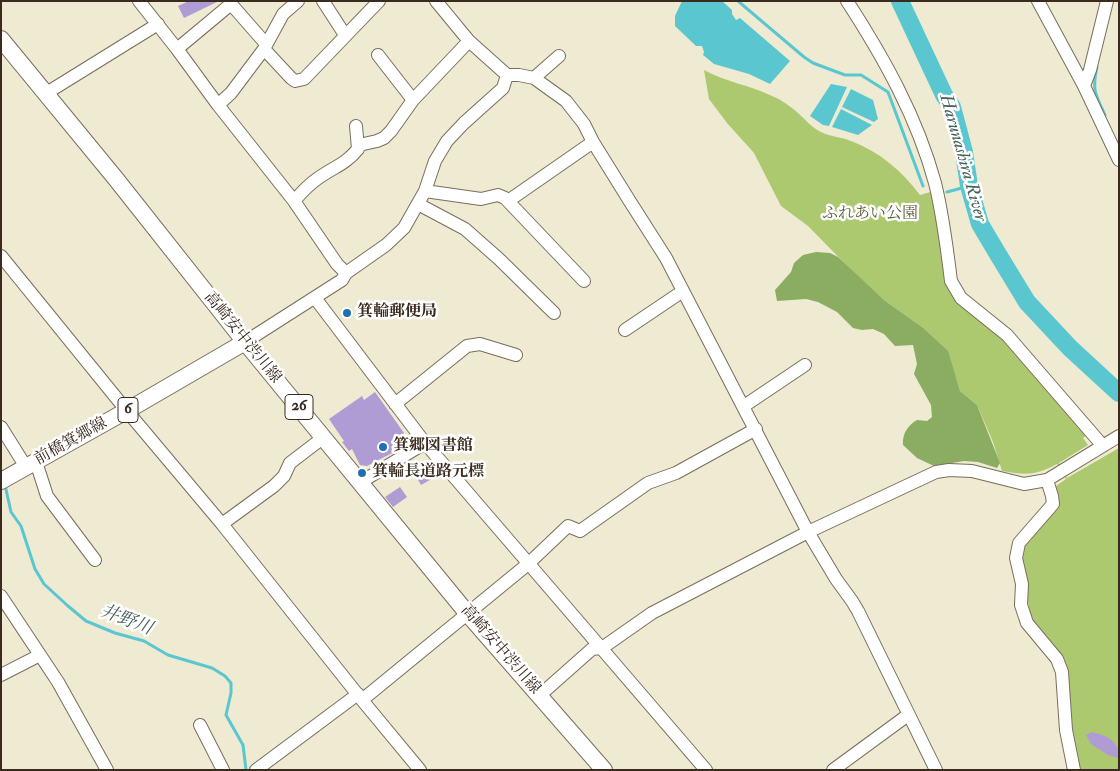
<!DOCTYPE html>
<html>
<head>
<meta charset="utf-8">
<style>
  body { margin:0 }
  #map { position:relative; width:1120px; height:771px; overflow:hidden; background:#efead2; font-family:"IM FELL Double Pica",serif }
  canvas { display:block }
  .frame { position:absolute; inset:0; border:2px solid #3b2a1e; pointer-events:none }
</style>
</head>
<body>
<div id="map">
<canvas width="1120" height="771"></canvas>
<div class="frame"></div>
</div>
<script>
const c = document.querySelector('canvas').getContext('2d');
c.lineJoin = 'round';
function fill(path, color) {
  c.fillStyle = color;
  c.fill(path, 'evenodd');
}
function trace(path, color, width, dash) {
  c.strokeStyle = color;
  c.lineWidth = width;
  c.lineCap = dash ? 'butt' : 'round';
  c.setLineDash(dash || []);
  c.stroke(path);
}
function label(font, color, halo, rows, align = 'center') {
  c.font = font + ' "IM FELL Double Pica","Noto Serif JP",serif';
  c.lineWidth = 5;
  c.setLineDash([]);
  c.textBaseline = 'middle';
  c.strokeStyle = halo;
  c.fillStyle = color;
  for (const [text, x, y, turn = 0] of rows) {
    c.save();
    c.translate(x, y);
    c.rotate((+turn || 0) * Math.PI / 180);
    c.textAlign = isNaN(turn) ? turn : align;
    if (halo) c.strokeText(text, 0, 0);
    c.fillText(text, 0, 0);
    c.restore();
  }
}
fill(new Path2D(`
  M704,70C725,82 750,85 772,96C782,100 790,106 798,113C806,120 812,128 821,132C831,137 842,137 851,141C880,152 902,171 920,195L934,191L947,274L1087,435L1083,438L1088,445L1059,463L1067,478L1119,448V770H1078L1073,743L1068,677L1031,620L1025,582L1018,554L1057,501L1056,486L1066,479L1057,464C1035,476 1025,475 1002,471L993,442L977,405L960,391L955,375L922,327L884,300L863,282L808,226L781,206L754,153L727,123L709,99Z`), '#adc970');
fill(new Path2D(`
  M816,252L830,253L838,257L884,300L922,327L948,351L960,391L977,405L1000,463L997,468L978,462L964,461L934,466L917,458L903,445C902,434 908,425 917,420L927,421L932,417L931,405L914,374L917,364L913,345L895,346L884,334L873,329L862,330L853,328L837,312L818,302L806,299L777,301L775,290L791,272L794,263L803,255Z`), '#8aad62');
fill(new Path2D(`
  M682,1H722L732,10V14L736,20L740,18L790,61L770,84L749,74L714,64L703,55L704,52L702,46H696L675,26V16Z
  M831,84L847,87L829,126L823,125L810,116Z
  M851,89L873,100L878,119L874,122L842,107Z
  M841,109L872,125L858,135L832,127Z`), '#5ac7d0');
trace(new Path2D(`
  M738,1L804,57L813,63L845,75H861L888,92L923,186
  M1097,67C1092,90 1095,94 1105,115
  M947,192L969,186
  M5,485L11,512L21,526L35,569L44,584L68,606L86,621L115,633L144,641L168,655L212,668L225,676L231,683V693L226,715L243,745L246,770`), '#5ac7d0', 3);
trace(new Path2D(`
  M900,1L944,95L952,107L964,152L969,186L980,224L996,251L1027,302L1070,348L1119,393`), '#5ac7d0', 18);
fill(new Path2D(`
  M189,1H219L184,18L178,6Z
  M375,392L404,433L402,435L406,442L395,449L396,451L367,466L360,465L352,449L349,451L342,442L344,441L329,419L362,396L364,400Z
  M427,463L435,477L421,485L413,471Z
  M400,487L407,497L393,507L385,497Z
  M1092,732L1105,736L1113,741L1119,750L1118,758L1108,755L1091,744L1086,735Z`), '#b09cd5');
const minor = new Path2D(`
  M139,1L177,49L218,105L294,201L337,264L346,273L342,280L245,342
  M323,1L345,35
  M436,1L469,41L507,75H519L534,78L566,101L584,124L593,142L629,200L666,258L808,532L836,579L852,601L858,611L936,770
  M847,1C884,58 917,117 935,183C943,215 947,248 951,281L961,298L1007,335L1103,446
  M1038,1L1084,86L1119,160
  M177,49L231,4L266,44
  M264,49L291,78L295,81L304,79L379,1
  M378,55L413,100
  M534,78L559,56
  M1084,86L1090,70L1107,1
  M45,94L158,24
  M218,105L231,93L264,49L283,14L298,1
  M359,145L377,141L384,138L391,131L413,100L469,41
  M425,191L481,199L498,195L505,198L584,281
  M294,201C301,193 308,185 317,179C333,167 345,165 358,149L356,126
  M508,201L593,142
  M418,204L465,229L499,259L554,313
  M1,256L127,411L222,524L362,700L420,770
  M346,273L386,245L404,228L425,191L435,161L447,141L464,123L503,88L507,75
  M315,298L425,443L706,770
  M625,330L683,291
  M395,404L467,346L480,344L516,355
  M744,406L805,365
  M1,427L26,467
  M34,463L38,468L47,496L95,560
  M1047,480L1052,496L1053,504L1019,543L1016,558L1022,584L1021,605L1027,623L1057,659L1062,672L1066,730L1074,770
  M361,482L425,443
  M222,524L274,486L284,476L290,463L324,437
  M1,596L58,682L107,770
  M1,675L40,655
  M539,696L592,649L602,648L652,613L808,532L936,472L949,470L972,471L1024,484L1047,480L1119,436
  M362,700L528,564L568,526L580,531L648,483L676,473L756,429
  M200,725L223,770
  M256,770L358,694
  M833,770L908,715`);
const major = new Path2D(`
  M1,39L116,179L245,342L467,613L604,770
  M1,481L135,406L245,342`);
trace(minor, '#7a6d5d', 14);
trace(major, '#7a6d5d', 18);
trace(minor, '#fff', 12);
trace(major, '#fff', 16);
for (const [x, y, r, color] of [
  [347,313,5,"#1f6fb2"],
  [383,447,5,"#1f6fb2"],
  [362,473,5,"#1f6fb2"]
]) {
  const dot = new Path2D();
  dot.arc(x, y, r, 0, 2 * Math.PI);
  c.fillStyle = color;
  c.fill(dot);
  trace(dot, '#fff', 2);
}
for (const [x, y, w] of [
  [299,407,28],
  [128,410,20]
]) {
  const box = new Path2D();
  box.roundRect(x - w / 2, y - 12.5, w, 25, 4);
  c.fillStyle = '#fff';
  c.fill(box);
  trace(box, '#3b2a1e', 1);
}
label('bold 15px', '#3b2a1e', null, [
  ["26",299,407],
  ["6",128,410]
]);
label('16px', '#5d5a37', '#fff', [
  ["ふれあい公園",870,215]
]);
label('bold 16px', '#3b2a1e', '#fff', [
  ["箕輪郵便局",357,313],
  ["箕郷図書館",393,447],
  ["箕輪長道路元標",372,473]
], 'left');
label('16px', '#3b2a1e', '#fff', [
  ["高崎安中渋川線",242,338,51],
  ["前橋箕郷線",71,442,-29],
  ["高崎安中渋川線",500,650,49]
]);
label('italic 18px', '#46615c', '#fff', [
  ["Harunashira River",962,158,74],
  ["井野川",126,621,21]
]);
</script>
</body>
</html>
